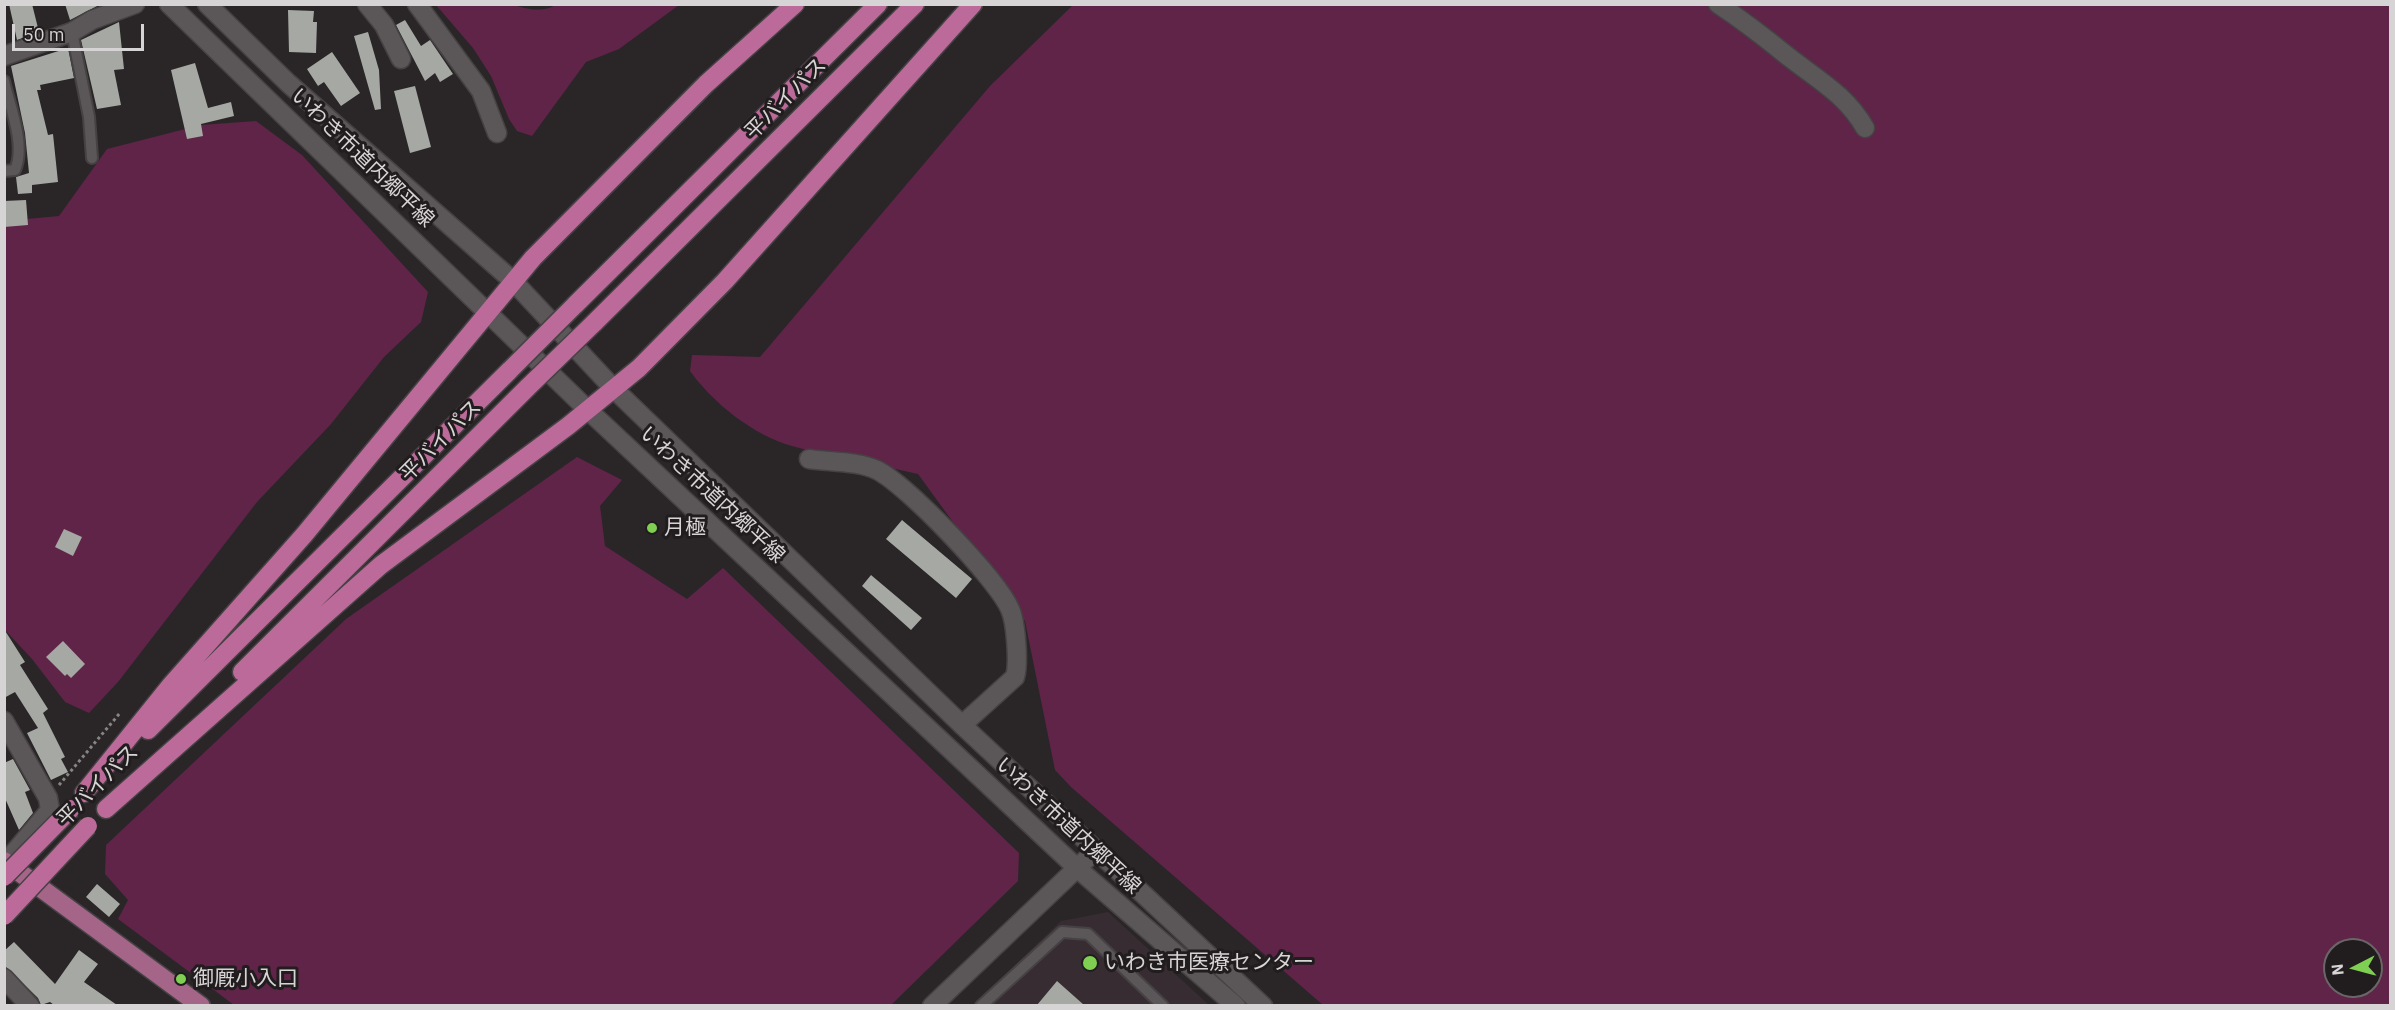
<!DOCTYPE html>
<html>
<head>
<meta charset="utf-8">
<style>
  body { margin:0 }
  #map { position:relative; width:2395px; height:1010px; overflow:hidden; background:#2a2628; font-family:"IBM Plex Sans",sans-serif }
  canvas { display:block }
  .frame { position:absolute; inset:0; border:6px solid #d7d4d5; pointer-events:none }
  .north { position:absolute; left:2323px; top:938px; width:60px; height:60px; box-sizing:border-box; background:#211c1e; border:2px solid #6a6667; border-radius:50%; rotate:264deg; font-size:16px; font-weight:700; line-height:24px; text-align:center; color:#d7d4d5 }
  .north::after { content:''; display:block; margin:auto; width:21px; height:27px; background:#7fd052; clip-path:polygon(50% 0,100% 100%,50% 72%,0 100%) }
  .scale { position:absolute; left:12px; top:24px; width:132px; height:27px; box-sizing:border-box; border:3px solid #d7d4d5; border-top:0; padding-left:8px; font-size:18px; line-height:21px; white-space:nowrap; color:#d7d4d5; -webkit-text-stroke:4px #211c1e; paint-order:stroke }
</style>
</head>
<body>
<div id="map">
<canvas width="2395" height="1010"></canvas>
<div class="frame"></div>
<div class="north">N</div>
<div class="scale">50 m</div>
</div>
<script>
const c = document.querySelector('canvas').getContext('2d');
c.lineJoin = 'round';
function fill(path, color) {
  c.fillStyle = color;
  c.fill(path, 'evenodd');
}
function trace(path, color, width, dash) {
  c.strokeStyle = color;
  c.lineWidth = width;
  c.lineCap = dash ? 'butt' : 'round';
  c.setLineDash(dash || []);
  c.stroke(path);
}
function label(font, color, halo, rows, align = 'center') {
  c.font = font + ' "IBM Plex Sans","Noto Sans JP",sans-serif';
  c.lineWidth = 6;
  c.setLineDash([]);
  c.textBaseline = 'middle';
  c.strokeStyle = halo;
  c.fillStyle = color;
  for (const [text, x, y, turn = 0] of rows) {
    c.save();
    c.translate(x, y);
    c.rotate((+turn || 0) * Math.PI / 180);
    c.textAlign = isNaN(turn) ? turn : align;
    if (halo) c.strokeText(text, 0, 0);
    c.fillText(text, 0, 0);
    c.restore();
  }
}
fill(new Path2D(`
  M1108,912L1209,1005L972,1006L1061,921Z`), '#372c31');
fill(new Path2D(`
  M555,5H679L619,49L586,62L532,136L517,131L509,119L491,76L473,48L436,5H514C526,9 544,13 555,5Z
  M1073,5H2390V1005H1323L1071,787L1055,770L1025,621L918,474C877,464 833,458 792,446C753,435 713,403 690,371L692,355L760,357L990,86ZM2335,950H2371V986H2335Z
  M256,121L302,155L428,292L421,322L384,357L331,424L257,502L118,682L89,713L65,702L32,659L5,630V221L59,216L107,149L201,125Z
  M577,457L622,480L600,506L605,546L687,599L723,568L1019,853L1018,881L890,1006L234,1005L118,919L128,900L105,874L106,845L346,619Z`), '#5f2447');
fill(new Path2D(`
  M9,4H32L39,32L17,40Z
  M65,4H101L70,20Z
  M288,10L314,11L313,22H317L316,53L289,52Z
  M405,20L421,46L430,40L453,74L440,82L435,73L425,81L396,25Z
  M119,22L124,69L114,70L121,105L97,109L81,40Z
  M368,32L379,70L381,109L375,110L354,36Z
  M68,48L74,78L40,85L41,90H37L48,135L53,134L58,182L32,185V193L18,194L16,177L29,173L25,133L11,66Z
  M332,52L360,93L341,106L324,82L318,86L307,69Z
  M195,63L208,108L231,102L234,116L201,124L203,136L187,139L171,70Z
  M415,86L431,147L410,153L394,91Z
  M26,200L28,225L4,227V201Z
  M902,520L972,579L956,598L886,539Z
  M64,529L82,537L73,556L55,547Z
  M871,575L922,618L911,630L862,586Z
  M4,629L25,662L20,665L48,709L43,713L65,757L61,759L68,772L51,780L27,733L38,728L15,692L4,698Z
  M63,641L85,664L71,678L67,674L65,676L46,657Z
  M13,759L30,790L25,792L33,813L19,830L4,796V763Z
  M97,884L120,904L109,917L86,897Z
  M14,942L55,984L79,950L98,964L84,982L117,1005H54L50,1002L41,1005L38,998L4,965V951Z
  M1057,981L1084,1005H1037Z`), '#a5a8a3');
const service = new Path2D(`
  M72,32L89,117L92,158
  M4,81C10,107 26,145 15,170L4,171
  M981,1006L1062,932L1088,934L1163,1006`);
const minor = new Path2D(`
  M367,4L384,25L401,59
  M417,4L481,91L497,133
  M1718,4C1742,20 1763,36 1785,54C1815,78 1846,94 1865,128
  M4,56L72,32L92,20L135,4
  M809,459C830,462 858,461 877,470C907,485 997,579 1010,609C1016,622 1019,663 1015,677L962,725
  M4,721L48,798L50,810L6,862
  M4,978L30,1006`);
const tertiary = new Path2D(`
  M169,4L588,410L1077,868L1236,1006
  M207,4L288,83L513,281L614,389L962,725L1263,1006
  M932,1006L1096,850`);
const primary = new Path2D(`
  M4,861L201,1006`);
const trunk = new Path2D(`
  M575,305L878,4
  M594,323L915,4
  M242,672L528,387
  M148,730L510,370
  M84,793L171,685L304,535L533,258L706,84L795,4
  M106,809L381,565L568,426L639,368L725,281L973,4`);
trace(service, '#464244', 14);
trace(minor, '#464244', 21);
trace(tertiary, '#464244', 21);
trace(primary, '#464244', 21);
trace(trunk, '#464244', 21);
trace(new Path2D(`
  M59,785L120,713`), '#878485', 3, [3, 3]);
trace(service, '#5b5658', 10);
trace(minor, '#5b5658', 18);
trace(tertiary, '#5b5658', 18);
trace(primary, '#a46589', 18);
trace(trunk, '#bc6a99', 18);
const trunkBridge = new Path2D(`
  M510,370L575,305
  M528,387L594,323
  M4,877L71,809
  M4,916L88,826`);
trace(trunkBridge, '#464244', 21, []);
trace(trunkBridge, '#bc6a99', 18);
for (const [x, y, r, color] of [
  [652,528,6,"#7fd052"],
  [1090,963,8,"#7fd052"],
  [181,979,6,"#7fd052"]
]) {
  const dot = new Path2D();
  dot.arc(x, y, r, 0, 2 * Math.PI);
  c.fillStyle = color;
  c.fill(dot);
  trace(dot, '#211c1e', 2);
}
label('21px', '#d7d4d5', '#211c1e', [
  ["平バイパス",786,99,-45],
  ["いわき市道内郷平線",362,158,44],
  ["平バイパス",441,441,-45],
  ["いわき市道内郷平線",712,495,43],
  ["平バイパス",98,786,-45],
  ["いわき市道内郷平線",1068,826,43]
]);
label('21px', '#d7d4d5', '#211c1e', [
  ["月極",664,528],
  ["いわき市医療センター",1104,963],
  ["御厩小入口",193,979]
], 'left');
</script>
</body>
</html>
